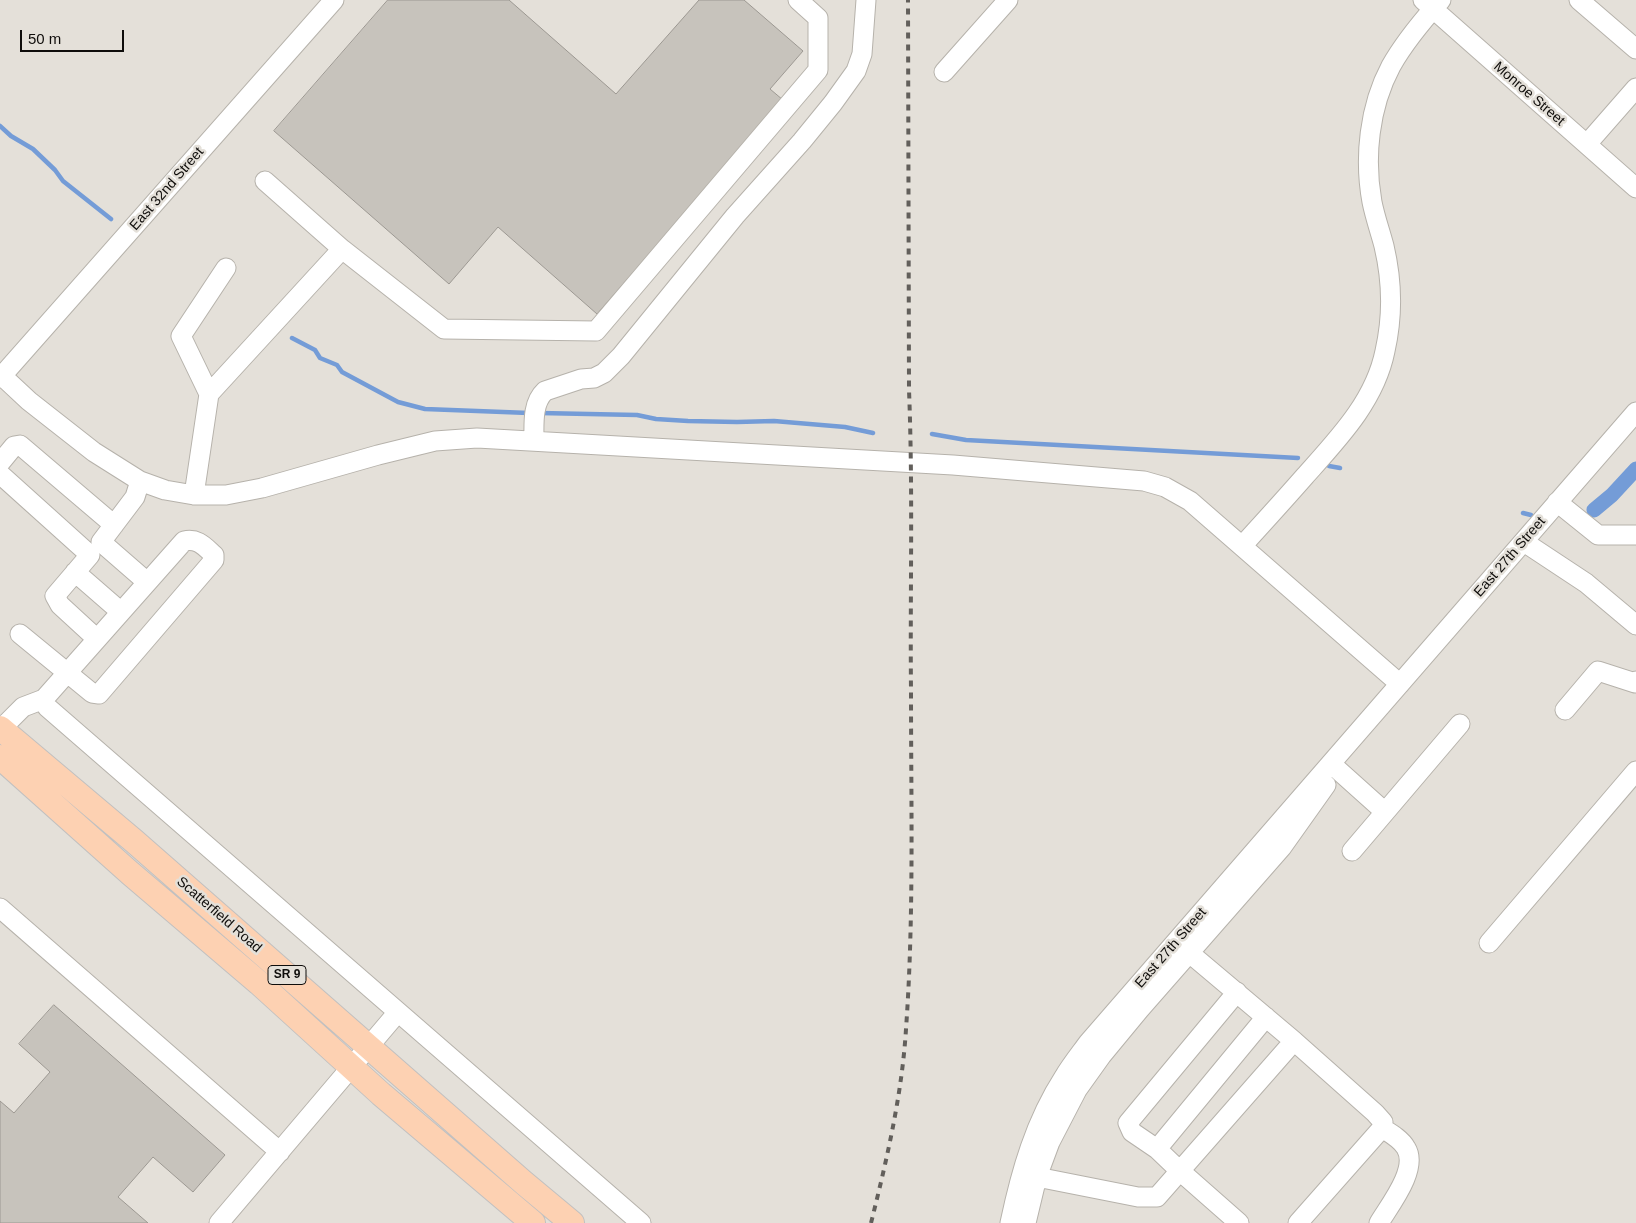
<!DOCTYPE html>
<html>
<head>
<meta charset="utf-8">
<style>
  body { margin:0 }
  #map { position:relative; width:1636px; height:1223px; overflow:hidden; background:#e4e0d9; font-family:Helvetica,sans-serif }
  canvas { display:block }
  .scale { position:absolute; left:20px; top:30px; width:104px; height:22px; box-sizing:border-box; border:2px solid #0f0d0b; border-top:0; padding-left:6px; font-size:15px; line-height:18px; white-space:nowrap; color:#0f0d0b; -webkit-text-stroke:4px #e4e0d9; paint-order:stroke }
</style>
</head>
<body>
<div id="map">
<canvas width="1636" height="1223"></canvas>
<div class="scale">50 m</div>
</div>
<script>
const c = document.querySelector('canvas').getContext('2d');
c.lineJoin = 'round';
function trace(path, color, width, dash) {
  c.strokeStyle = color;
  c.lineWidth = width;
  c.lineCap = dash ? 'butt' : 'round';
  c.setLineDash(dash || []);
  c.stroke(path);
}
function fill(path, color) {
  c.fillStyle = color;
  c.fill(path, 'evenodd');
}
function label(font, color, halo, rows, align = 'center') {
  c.font = font + ' Helvetica,sans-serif';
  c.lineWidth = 5;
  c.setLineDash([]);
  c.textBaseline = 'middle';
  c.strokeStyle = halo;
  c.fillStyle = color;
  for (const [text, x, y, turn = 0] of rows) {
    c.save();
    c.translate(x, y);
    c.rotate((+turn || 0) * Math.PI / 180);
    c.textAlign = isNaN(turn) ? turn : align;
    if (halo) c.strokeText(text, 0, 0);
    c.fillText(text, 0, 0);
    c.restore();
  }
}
trace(new Path2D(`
  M0,126L11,136L33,149L55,170L63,181L111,219
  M292,338L315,350L320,358L337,365L342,372L398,402L425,409L529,413
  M540,413L637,415L656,419L688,421L737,422L774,421L845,427L873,433
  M932,434L966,440L1298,458
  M1329,466L1340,468
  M1523,513L1531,515`), '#749cd7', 4.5);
trace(new Path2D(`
  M1594,510L1612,495L1636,469`), '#749cd7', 15);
const building = new Path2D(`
  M388,0H509L616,94L699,0H744L803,51L770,89L783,100L597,314L498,227L449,284L274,131Z
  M54,1005L225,1155L193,1192L153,1157L118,1197L148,1223H0V1101L14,1113L50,1072L19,1044Z`);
fill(building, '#c7c3bc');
trace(building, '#9c9892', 1);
const minor = new Path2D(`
  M1423,0L1636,188
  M1579,0L1636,49
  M944,72L1008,0
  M1587,144L1636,88
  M265,181L342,249
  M0,374L29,401L94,452L140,481L165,490L194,495H226L262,488L378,455L435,441L477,438L953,465L1144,481L1165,487L1190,501L1400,684
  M0,378L334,0
  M209,394L181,336L226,268
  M534,441C534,424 532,403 545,391L581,379L594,378L604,373L621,356L735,216L802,141L833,103L856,71L862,54L866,0
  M0,463L14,446L20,445L114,525
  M0,474L90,555L55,596L60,605L97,639
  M140,481L135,497L101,542L147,582
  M194,495L209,394L342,249L444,329L596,331L818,70V18L798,0
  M1557,502L1598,535H1636
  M1524,542L1586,583L1636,625
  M1242,546C1263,523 1284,500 1305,476C1338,439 1375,401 1385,351C1393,316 1392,280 1384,246C1380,231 1375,217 1372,202C1364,158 1369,107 1391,66C1404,43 1423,20 1441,0
  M75,572L121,612
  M44,699L47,707L641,1223
  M1565,710L1598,671L1635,683L1636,681
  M1,729L23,707L44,699L184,541C198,538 204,546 214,555V560L99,694L92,693L20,634
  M1337,769L1385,812
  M1352,851L1460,724
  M0,908L280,1152
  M1489,943L1636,771
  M1237,992L1128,1123L1132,1132L1157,1149L1180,1171L1239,1223
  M1294,1041L1375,1113L1383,1122L1382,1128L1298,1223
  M1157,1149L1266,1017
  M1025,1172L1037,1177L1138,1197H1157L1294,1041L1180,945
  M219,1223L398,1012
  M1010,1223C1021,1171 1035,1122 1064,1077C1071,1065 1080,1054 1088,1043L1636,412
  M1026,1223L1037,1177L1050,1142L1077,1090L1102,1055L1140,1009L1282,847L1326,785
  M1379,1223C1389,1206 1419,1169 1406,1148C1401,1139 1390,1133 1382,1128`);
const major = new Path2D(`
  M0,728L134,841L524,1183L572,1223
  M0,757L130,873L259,983L381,1094L533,1223`);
trace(minor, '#b6b2ab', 21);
trace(major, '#c1c0c0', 26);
trace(minor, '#fff', 19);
trace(major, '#fdd1b2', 24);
trace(new Path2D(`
  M871,1223C887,1159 902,1094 906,1029C914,917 911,805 911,692C910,592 913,491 909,390L908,0`), '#625f5b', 4, [6, 6]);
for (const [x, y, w] of [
  [287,975,38]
]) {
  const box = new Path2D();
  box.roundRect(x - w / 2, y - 9.5, w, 19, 4);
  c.fillStyle = '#e4e0d9';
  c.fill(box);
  trace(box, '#0f0d0b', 1);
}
label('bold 12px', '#0f0d0b', null, [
  ["SR 9",287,975]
]);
label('14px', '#0f0d0b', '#e4e0d9', [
  ["Monroe Street",1529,94,41],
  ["East 32nd Street",167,189,-49],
  ["East 27th Street",1510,557,-49],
  ["Scatterfield Road",219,915,41],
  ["East 27th Street",1171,948,-49]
]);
</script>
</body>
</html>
